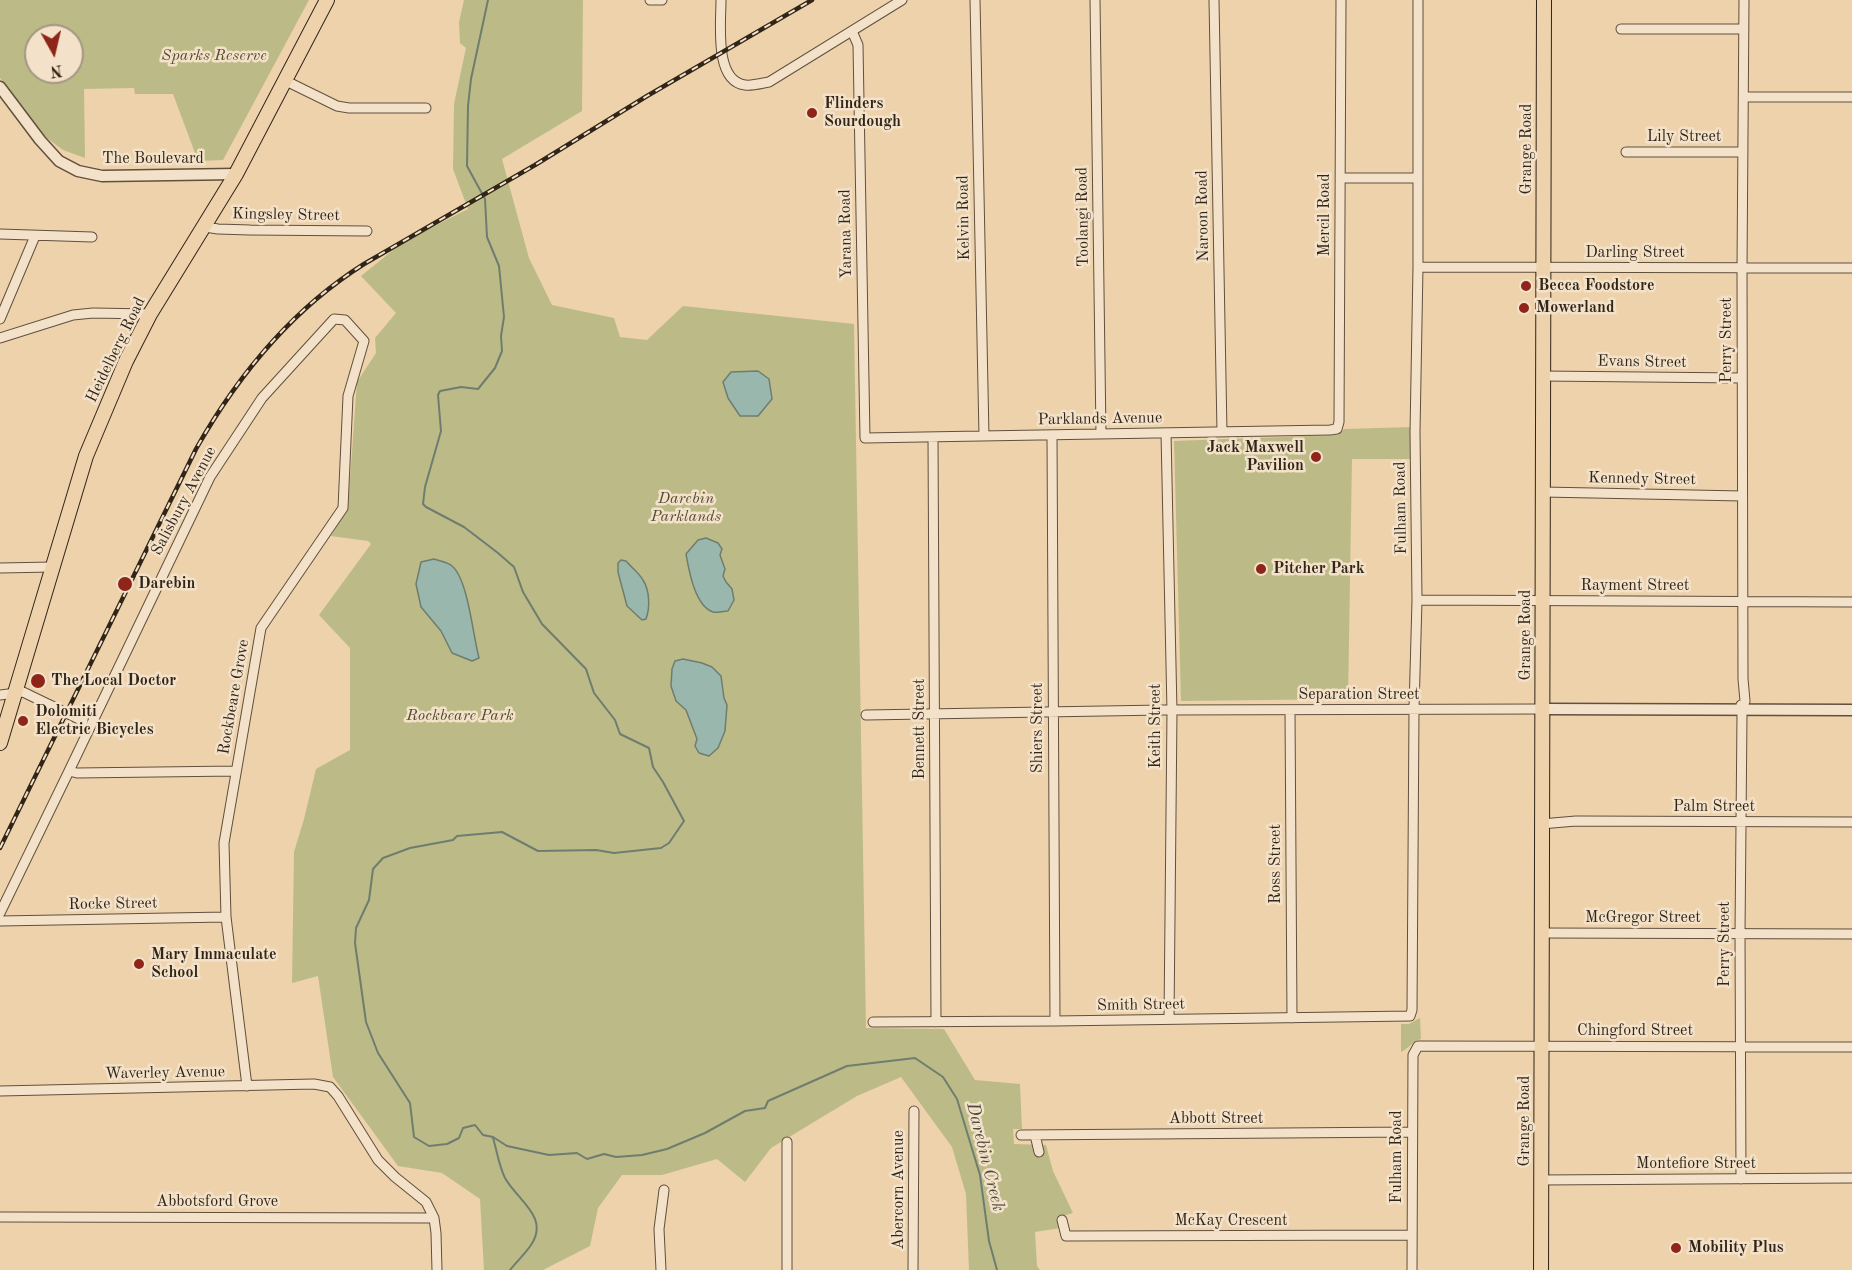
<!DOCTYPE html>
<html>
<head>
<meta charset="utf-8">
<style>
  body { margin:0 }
  #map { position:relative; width:1852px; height:1270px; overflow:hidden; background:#edd2ac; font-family:"Old Standard TT",serif }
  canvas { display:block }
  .north { position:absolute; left:24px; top:24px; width:60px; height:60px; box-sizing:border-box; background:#f3e2c9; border:2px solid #a59682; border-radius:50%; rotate:172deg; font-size:16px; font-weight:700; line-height:24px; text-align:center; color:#312517 }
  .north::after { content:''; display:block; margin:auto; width:21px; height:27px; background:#8f2418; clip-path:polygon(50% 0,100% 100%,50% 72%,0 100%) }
</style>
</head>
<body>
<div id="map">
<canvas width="1852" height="1270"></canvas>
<div class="north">N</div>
</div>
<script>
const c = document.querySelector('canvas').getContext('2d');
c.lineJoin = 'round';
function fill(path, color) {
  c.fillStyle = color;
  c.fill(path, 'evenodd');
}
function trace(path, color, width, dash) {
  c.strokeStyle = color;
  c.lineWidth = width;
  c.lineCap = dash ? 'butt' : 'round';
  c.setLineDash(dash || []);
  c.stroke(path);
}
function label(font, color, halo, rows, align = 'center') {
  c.font = font + ' "Old Standard TT",serif';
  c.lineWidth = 5;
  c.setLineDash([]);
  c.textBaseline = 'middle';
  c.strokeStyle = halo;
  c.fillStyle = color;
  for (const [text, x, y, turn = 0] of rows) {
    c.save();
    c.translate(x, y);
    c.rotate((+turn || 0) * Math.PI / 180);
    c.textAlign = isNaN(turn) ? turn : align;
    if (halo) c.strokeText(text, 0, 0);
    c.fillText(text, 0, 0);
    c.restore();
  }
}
fill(new Path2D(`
  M0,0H309L223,160L198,161L173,94H135L134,88L84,89L85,158L63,150L43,135L0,78ZM36,36H72V72H36Z
  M464,0H583L582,111L502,159L529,258L552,305L614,318L620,337L647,340L683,306L854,324L866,1028L944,1029L975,1080L1020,1084L1022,1129H1013L1014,1144L1046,1145L1053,1171L1073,1213L1056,1218L1060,1228L1035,1232L1037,1266L1040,1270H969L966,1194L952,1147L901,1077L857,1096L771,1148L745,1182L717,1159L662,1175H622L598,1208L590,1246L543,1270H484L480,1199L442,1173L398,1166L333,1077L318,976L292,983L294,852L304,819L316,769L350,750V648L319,615L371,544L368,541L331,536L348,507L357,382L376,353L375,338L396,313L361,276L403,242L468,209L453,169L454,104L466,48L460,43L459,22Z
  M1411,427V459H1352L1348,699L1181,701L1174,441L1338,435L1344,429Z
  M1420,1018L1421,1039C1413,1041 1409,1048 1401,1052V1024H1409Z`), '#bcbb87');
const water = new Path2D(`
  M758,371L769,379L772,399L758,416H740L728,398L723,382L731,372Z
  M706,538L718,543L722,549L720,555L725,569L723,576L726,582L732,589L734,600L728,611C723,611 717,613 713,612C695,606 689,571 686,554L698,540Z
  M434,559C439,561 448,562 452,566C468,579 473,636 479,658L472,661L452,653L441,631L421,607L416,584L421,562Z
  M621,560L626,561C631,567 639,573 643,580C650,591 650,608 646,619L642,620L627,606L618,572V563Z
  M683,659L702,663L712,667L721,676L724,698L727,705L725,731L718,748L709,756L699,753L695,746L697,739L686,710L676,701L671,686L672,669L675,661Z`);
fill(water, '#99b7ac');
trace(water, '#6f7d70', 1.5);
trace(new Path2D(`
  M488,0L471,79L468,106L467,166L485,199L487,237L499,266L504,317L501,336L502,351L495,368L478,389L461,387L440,391L438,395L441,431L425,487L423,504L426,507L464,527L498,553L514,567L523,592L542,624L586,669L594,693L615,720L620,734L649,748L653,767L663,782L684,821L669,843L661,848L614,853L596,850L538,851L502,832L457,836L453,840L410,848L383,858L373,869L369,900L356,928L355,943L366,1022L378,1053L410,1103L414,1137L429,1146L447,1144L459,1138L463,1128L475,1125L483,1135L493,1137L507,1146L549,1155L577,1153L587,1159L604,1154L616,1157L642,1155L667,1149L705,1133L745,1111L765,1108L768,1101L847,1066L915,1058L943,1077L957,1099L980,1175L989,1241L997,1270
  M493,1138C497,1151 499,1166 505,1178C517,1200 550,1217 531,1245C525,1254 517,1261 510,1270`), '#6f7d70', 2);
const minor = new Path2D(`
  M650,0H662
  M721,0C721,23 714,81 745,85C753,86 762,83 769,82L902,0
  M975,0L984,436
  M1095,0L1101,434
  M1214,0L1222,432
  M1621,29H1744
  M852,31L858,45L865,438L1330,430L1337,429L1339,422L1341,0
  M286,81L337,106L349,108H426
  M1744,97H1852
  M1626,152H1743
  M1340,178H1418
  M205,227L218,229L250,230L367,231
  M0,234L92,237
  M1418,267L1852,268
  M0,319L35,236
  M0,338L73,315L93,313L150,314
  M1542,376L1742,378
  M1166,433L1172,711L1169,1019
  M1052,435L1055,1021
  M933,437L936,1022
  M1543,492L1742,496
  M0,568L52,567
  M1417,600L1852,602
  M0,695L23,692L52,706
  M1290,710L1292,1018
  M1742,710L1745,701L1743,679L1742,269L1744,0
  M866,715L1163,710L1543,709
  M69,771L77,773L236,771
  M1541,824L1576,821L1852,822
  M0,913L69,771L210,477L262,398L334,319L345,320L364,341L348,396L343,508L261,628L224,843L226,917L247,1086
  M0,921L226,917
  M1541,933L1852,934
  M873,1022L1055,1021L1410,1016L1412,1010L1414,709L1417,600L1415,432L1418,267V0
  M0,1091L314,1084L330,1087L338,1096L378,1160L395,1177L426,1202L434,1218L436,1233L437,1270
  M1021,1135L1412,1132
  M1035,1135L1039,1152
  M1741,1179L1740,934L1742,714L1741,705
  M1541,1180L1852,1178
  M0,1217L434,1218
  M1062,1220L1066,1236L1412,1235
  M661,1270L659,1229L664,1190
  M787,1270V1142
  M913,1270L914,1111
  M1412,1270L1413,1055L1418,1046L1852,1047`);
const tertiary = new Path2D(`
  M0,87L40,140L59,161L78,171L102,176L236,174
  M1543,709L1852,710`);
const primary = new Path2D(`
  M0,743L86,456L126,361L150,314L236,174L327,0
  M1541,1270L1544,0`);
trace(minor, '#60503c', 11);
trace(tertiary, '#60503c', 13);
trace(primary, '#312517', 16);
trace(minor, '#f3e2c9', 9);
trace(tertiary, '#f3e2c9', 10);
trace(primary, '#edd2ac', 14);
const rail = new Path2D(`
  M0,848L196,449C238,375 291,310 364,264L535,165L647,96L812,0`);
trace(rail, '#312517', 4.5);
trace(rail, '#f3e2c9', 2, [7]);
const minorBridge = new Path2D(`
  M52,706L83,721`);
trace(minorBridge, '#60503c', 11, []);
trace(minorBridge, '#f3e2c9', 9);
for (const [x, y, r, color] of [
  [812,113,6,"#8f2418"],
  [1526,286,6,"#8f2418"],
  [1524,308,6,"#8f2418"],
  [1316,457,6,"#8f2418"],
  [1261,569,6,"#8f2418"],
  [125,584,8,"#8f2418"],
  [38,681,8,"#8f2418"],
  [23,721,6,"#8f2418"],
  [139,964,6,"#8f2418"],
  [1676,1248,6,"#8f2418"]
]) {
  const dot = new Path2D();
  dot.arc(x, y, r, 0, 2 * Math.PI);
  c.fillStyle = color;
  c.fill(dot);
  trace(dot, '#f3e2c9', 2);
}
label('italic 16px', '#544a33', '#f3e2c9', [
  ["Sparks Reserve",214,56],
  ["Darebin",686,499],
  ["Parklands",686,517],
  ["Rockbeare Park",460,716]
]);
label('bold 16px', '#312517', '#f3e2c9', [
  ["Flinders",824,104],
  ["Sourdough",824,122],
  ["Becca Foodstore",1538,286],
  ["Mowerland",1536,308],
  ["Jack Maxwell",1304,448,"right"],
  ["Pavilion",1304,466,"right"],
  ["Pitcher Park",1273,569],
  ["Darebin",138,584],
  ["The Local Doctor",51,681],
  ["Dolomiti",35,712],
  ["Electric Bicycles",35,730],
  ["Mary Immaculate",151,955],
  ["School",151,973],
  ["Mobility Plus",1688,1248]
], 'left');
label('16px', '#312517', '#f3e2c9', [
  ["Lily Street",1684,137],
  ["Grange Road",1527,149,-90],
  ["The Boulevard",153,159],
  ["Kingsley Street",286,215,1],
  ["Mercil Road",1325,215,-90],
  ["Naroon Road",1203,216,-91],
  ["Toolangi Road",1083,217,-91],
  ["Kelvin Road",964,218,-91],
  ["Yarana Road",846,234,-91],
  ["Darling Street",1635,253],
  ["Perry Street",1727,340,-90],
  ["Heidelberg Road",116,350,-64],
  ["Evans Street",1642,362,1],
  ["Parklands Avenue",1100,419,-1],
  ["Kennedy Street",1642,479,1],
  ["Salisbury Avenue",184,501,-62],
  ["Fulham Road",1401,508,-91],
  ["Rayment Street",1635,586],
  ["Grange Road",1526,635,-90],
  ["Separation Street",1359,695],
  ["Rockbeare Grove",234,697,-80],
  ["Keith Street",1156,726,-90],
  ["Shiers Street",1038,728,-90],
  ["Bennett Street",920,729,-90],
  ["Palm Street",1714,807],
  ["Ross Street",1276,864,-90],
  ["Rocke Street",113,904,-1],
  ["McGregor Street",1643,918],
  ["Perry Street",1725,944,-90],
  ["Smith Street",1141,1005,-1],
  ["Chingford Street",1635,1031],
  ["Waverley Avenue",165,1073,-1],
  ["Abbott Street",1216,1119],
  ["Grange Road",1525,1121,-90],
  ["Fulham Road",1397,1157,-90],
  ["Montefiore Street",1696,1164],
  ["Abercorn Avenue",899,1190,-90],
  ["Abbotsford Grove",217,1202],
  ["McKay Crescent",1231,1221]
]);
label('italic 18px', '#4b4a3c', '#f3e2c9', [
  ["Darebin Creek",985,1157,76]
]);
</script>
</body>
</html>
